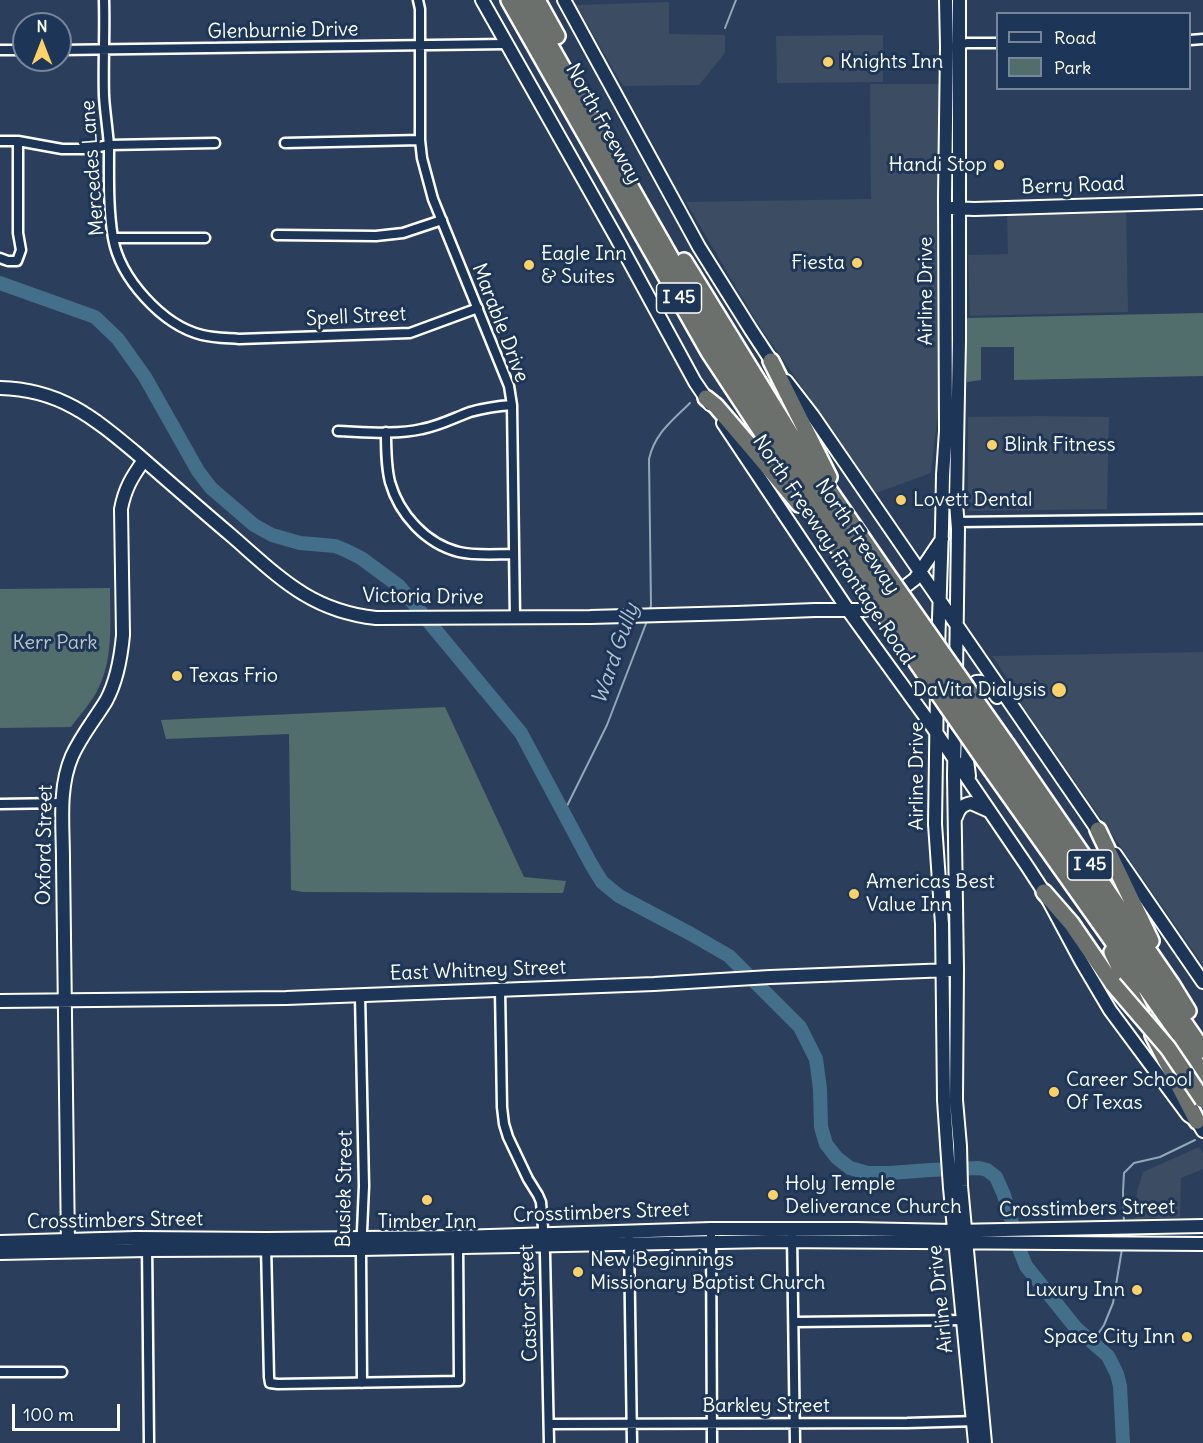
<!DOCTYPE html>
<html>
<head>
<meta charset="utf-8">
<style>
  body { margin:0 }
  #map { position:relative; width:1203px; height:1443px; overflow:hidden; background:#2b3f5c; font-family:Delius,sans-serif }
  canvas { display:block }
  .legend { position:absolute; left:996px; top:12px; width:195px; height:78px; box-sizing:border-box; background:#1d3557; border:2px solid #77869a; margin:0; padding:8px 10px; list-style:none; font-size:18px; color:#fff }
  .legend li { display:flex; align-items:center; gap:12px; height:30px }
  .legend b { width:30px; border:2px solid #77869a }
  .north { position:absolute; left:12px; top:12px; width:60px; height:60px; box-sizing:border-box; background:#1d3557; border:2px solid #77869a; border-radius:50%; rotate:0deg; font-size:16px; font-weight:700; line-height:24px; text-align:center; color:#fff }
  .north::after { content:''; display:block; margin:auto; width:21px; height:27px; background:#ffd166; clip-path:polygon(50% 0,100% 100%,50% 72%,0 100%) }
  .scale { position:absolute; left:12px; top:1404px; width:108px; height:27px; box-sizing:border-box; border:3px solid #fff; border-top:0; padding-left:8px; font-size:18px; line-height:21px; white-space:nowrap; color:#fff; -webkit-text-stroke:4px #1d3557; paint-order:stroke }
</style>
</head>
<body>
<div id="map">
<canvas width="1203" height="1443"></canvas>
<ul class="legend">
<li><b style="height:8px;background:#1d3557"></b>Road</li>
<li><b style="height:16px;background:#516e6c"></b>Park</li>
</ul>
<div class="north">N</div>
<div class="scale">100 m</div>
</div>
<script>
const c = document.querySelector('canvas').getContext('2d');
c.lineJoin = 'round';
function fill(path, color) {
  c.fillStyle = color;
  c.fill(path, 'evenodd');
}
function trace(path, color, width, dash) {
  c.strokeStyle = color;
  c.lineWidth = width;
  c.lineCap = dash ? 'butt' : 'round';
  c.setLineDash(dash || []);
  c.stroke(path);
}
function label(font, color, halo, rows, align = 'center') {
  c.font = font + ' Delius,sans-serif';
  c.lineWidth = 6;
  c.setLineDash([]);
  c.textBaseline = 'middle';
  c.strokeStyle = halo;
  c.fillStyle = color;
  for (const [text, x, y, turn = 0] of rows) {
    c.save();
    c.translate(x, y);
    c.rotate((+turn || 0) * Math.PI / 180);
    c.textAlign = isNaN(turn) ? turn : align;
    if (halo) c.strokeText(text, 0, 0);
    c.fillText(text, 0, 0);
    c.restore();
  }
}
fill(new Path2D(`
  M669,2V34L725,35V53L699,85L623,86L576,5Z
  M883,35V82L777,83L776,36Z
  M870,84H939L938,412L931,473L876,493L756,321L686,202L871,199Z
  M1126,210L1128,312L970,316L968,255L1008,254L1007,212Z
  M1039,416L1109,417L1107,509L968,511V417Z
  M1203,652V965L1016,697L1010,682L992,656Z
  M1199,1147L1203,1154V1169L1181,1178L1180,1217L1135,1219L1137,1192L1143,1172Z`), '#3c4c62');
fill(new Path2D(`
  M1203,313V376L1014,380V347H981V380L967,382L965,318Z
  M110,588C110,623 114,661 96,693C89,705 79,716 71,727L0,728V589Z
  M445,707L524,877L566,881L563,893L303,892L291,890L289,734L166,739L161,720Z`), '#516e6c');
trace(new Path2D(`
  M725,28L736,0
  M650,610L651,605L649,459C655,433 672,421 690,403
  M564,812L607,725L647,621
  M1124,1222L1123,1192L1124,1173L1134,1163L1160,1157L1195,1140
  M1092,1343L1104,1325L1113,1303L1122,1249`), '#8fa9b9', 2);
trace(new Path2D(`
  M0,283L95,317L118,339L145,377L198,471L211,488L254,525L272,535L300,543L335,546L345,550L361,558L399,586L521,733L591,864L602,882L619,896L691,934L729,956L800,1027L816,1059L820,1089L821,1127L826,1144L837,1158L850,1168L868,1173H890L930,1170L979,1168L987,1170L996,1177L1004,1195L1020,1251L1026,1266L1076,1328L1108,1356L1117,1374L1120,1386L1123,1443`), '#446f8a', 14);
const street = new Path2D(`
  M104,0C105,32 103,64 104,96C105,113 108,130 109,147C109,177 108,208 113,238C120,278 162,325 202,335C214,338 227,338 239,339L410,333L478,308
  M418,0L420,9V140L422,158L433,199L509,386L512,405L515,618
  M1190,40L1203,39
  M956,46L967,43H998
  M0,50H24
  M60,50L506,44
  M0,141H18L62,149H89L109,145L215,143
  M285,143L420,140
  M277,235L376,236L403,233L442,220
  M113,238H205
  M0,258L8,261H17L21,250L18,233V141
  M338,431C366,432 395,435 422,429C439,426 454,418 470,412C484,408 498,406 512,405
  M386,432C386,449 386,466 390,482C399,514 426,544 459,552C476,556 496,554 514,554
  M957,522L1203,519
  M0,804L63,803
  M500,990L502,1107L504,1124L508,1137L528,1179L538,1195L541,1202L545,1254L549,1443
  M360,995L364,1186L361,1254L362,1383
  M711,1229L712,1443
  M792,1236L795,1443
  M629,1239L632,1443
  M147,1245L149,1443
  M266,1246L269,1377L270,1383L278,1384L459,1381L458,1244
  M794,1322L968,1320
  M0,1372H62
  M549,1424L907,1423L977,1421`);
const secondary = new Path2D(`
  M482,0L616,237L695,382L710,404
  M564,0L699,247L751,330L776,368
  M952,208L974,209L1203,202
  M786,381L813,416L1103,838
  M0,388C59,389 93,417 136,453C168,481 200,509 233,537C280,578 311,611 376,618L590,617L736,613L815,610H865L875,608L885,602L915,579L942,539
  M723,423L848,610L927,719L1027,866L1044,892L1081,961L1110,1010L1188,1115L1197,1121L1203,1131
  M938,649L942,528L943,475L946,431L945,197L947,47L946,0
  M956,675L958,529L956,502L957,446L959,340V0
  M937,687L935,824L942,924L944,1100L950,1188L975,1443
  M970,698L971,693L976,682C987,680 991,689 997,697
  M955,717L954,775L957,969L956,1100L960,1146L961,1186L985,1443
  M968,734L967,760L969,776
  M956,817C959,808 962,805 971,803L989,811
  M1115,854L1203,982
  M0,1001L286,998L654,984L770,977L950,970
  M0,1242L136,1238L266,1239L458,1237L711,1229H856L954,1231L1203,1226
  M68,1247L63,860C63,826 58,788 72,756C81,736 95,719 106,701C117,681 121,657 123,635L121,509C125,488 132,477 144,460
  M0,1253L147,1250L361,1249L770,1241L1203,1244`);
const highway = new Path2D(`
  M509,0L709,352L846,560L864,586
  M524,0L697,304L753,398L874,578
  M537,0L557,36
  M684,261L793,438L884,570
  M771,361L829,477
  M706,398L716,406L757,454L799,504
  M1007,745L1172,985L1188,1011
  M996,753L1118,927L1203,1050
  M985,761L1184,1042L1203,1075
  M1098,830L1151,941
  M1044,892L1071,923L1113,984
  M1112,952L1140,1011
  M1153,1035L1197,1121`);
trace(street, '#fff', 13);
trace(secondary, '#fff', 16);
trace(highway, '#fff', 20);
trace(street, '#1d3557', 8);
trace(secondary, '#1d3557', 12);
trace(highway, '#6c706d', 15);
const highwayBridge = new Path2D(`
  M884,570L1007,745
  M874,578L996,753
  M864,586L985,761
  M1113,984L1168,1048L1203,1100`);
trace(highwayBridge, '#fff', 20, []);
trace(highwayBridge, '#6c706d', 15);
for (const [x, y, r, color] of [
  [828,62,6,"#ffd166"],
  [999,165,6,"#ffd166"],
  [857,263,6,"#ffd166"],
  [529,265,6,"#ffd166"],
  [992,445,6,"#ffd166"],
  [901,500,6,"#ffd166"],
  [177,676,6,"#ffd166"],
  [1059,690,8,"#ffd166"],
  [854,894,6,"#ffd166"],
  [1054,1092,6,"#ffd166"],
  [773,1195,6,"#ffd166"],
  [427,1200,6,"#ffd166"],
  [578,1272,6,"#ffd166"],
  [1137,1290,6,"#ffd166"],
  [1187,1337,6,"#ffd166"]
]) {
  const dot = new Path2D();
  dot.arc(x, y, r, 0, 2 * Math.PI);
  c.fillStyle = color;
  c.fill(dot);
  trace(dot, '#1d3557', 2);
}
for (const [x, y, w] of [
  [679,298,45],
  [1090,865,45]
]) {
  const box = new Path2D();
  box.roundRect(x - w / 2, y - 15, w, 30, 4.5);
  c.fillStyle = '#1d3557';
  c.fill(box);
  trace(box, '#fff', 1.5);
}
label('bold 18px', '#fff', null, [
  ["I 45",679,298],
  ["I 45",1090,865]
]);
label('20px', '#fff', '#1d3557', [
  ["Glenburnie Drive",283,31,-1],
  ["North Freeway",603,124,61],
  ["Mercedes Lane",93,168,-94],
  ["Berry Road",1073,186,-2],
  ["Airline Drive",926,291,-90],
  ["Spell Street",356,317,-3],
  ["Marable Drive",500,323,69],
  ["North Freeway",857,537,56],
  ["North Freeway Frontage Road",833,550,56],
  ["Victoria Drive",423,597,1],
  ["Airline Drive",917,776,-90],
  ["Oxford Street",45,845,-89],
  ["East Whitney Street",478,971,-2],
  ["Busiek Street",345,1189,-89],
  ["Crosstimbers Street",1087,1209,-1],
  ["Crosstimbers Street",601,1213,-2],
  ["Crosstimbers Street",115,1221,-1],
  ["Airline Drive",941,1299,-96],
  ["Castor Street",529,1303,-92],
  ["Barkley Street",766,1406]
]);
label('20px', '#fff', '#1d3557', [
  ["Knights Inn",840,62],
  ["Handi Stop",987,165,"right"],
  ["Eagle Inn",541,254],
  ["& Suites",541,277],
  ["Fiesta",845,263,"right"],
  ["Blink Fitness",1004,445],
  ["Lovett Dental",913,500],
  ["Texas Frio",189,676],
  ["DaVita Dialysis",1046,690,"right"],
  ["Americas Best",866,882],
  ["Value Inn",866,905],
  ["Career School",1066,1080],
  ["Of Texas",1066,1103],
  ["Holy Temple",785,1184],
  ["Deliverance Church",785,1207],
  ["Timber Inn",427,1222,"center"],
  ["New Beginnings",590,1260],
  ["Missionary Baptist Church",590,1283],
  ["Luxury Inn",1125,1290,"right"],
  ["Space City Inn",1175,1337,"right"]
], 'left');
label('20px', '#b9c5c4', '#1d3557', [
  ["Kerr Park",55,643]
]);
label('italic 21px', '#b4c5d0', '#1d3557', [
  ["Ward Gully",616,654,-71]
]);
</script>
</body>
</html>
